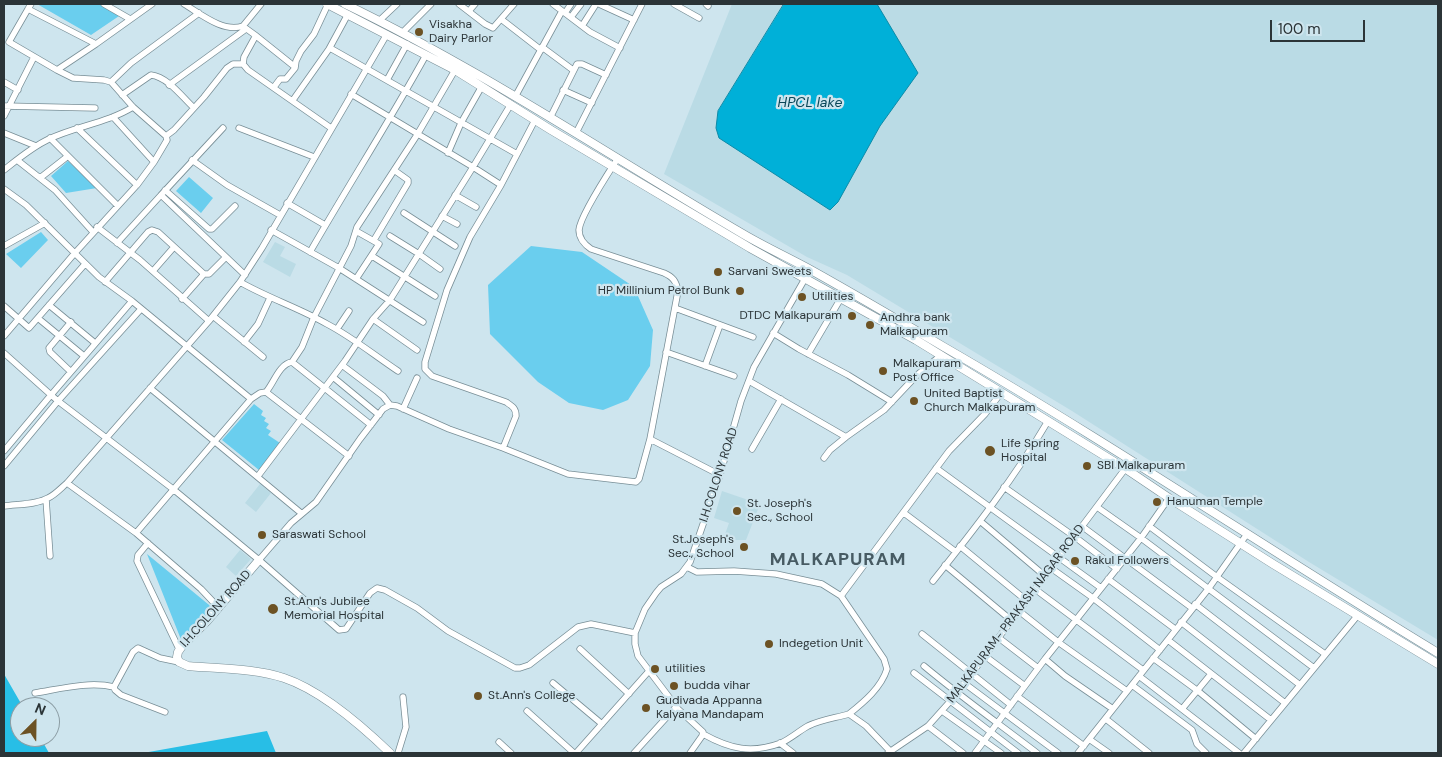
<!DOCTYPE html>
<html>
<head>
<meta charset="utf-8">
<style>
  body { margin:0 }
  #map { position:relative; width:1442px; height:757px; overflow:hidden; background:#cee5ee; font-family:"DM Sans",sans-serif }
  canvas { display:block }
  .frame { position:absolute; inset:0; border:5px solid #2b3437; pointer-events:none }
  .north { position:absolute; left:10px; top:697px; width:50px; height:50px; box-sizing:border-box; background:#cee5ee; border:1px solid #8d9ea5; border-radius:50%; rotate:23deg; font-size:14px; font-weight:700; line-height:20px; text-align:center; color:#2b3437 }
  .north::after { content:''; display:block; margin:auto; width:18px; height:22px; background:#6c5224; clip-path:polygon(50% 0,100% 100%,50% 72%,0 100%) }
  .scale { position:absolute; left:1270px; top:20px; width:95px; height:22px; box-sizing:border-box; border:2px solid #2b3437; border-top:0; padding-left:6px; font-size:15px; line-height:18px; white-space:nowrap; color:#2b3437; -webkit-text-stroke:4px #cee5ee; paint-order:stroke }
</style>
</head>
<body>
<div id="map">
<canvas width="1442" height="757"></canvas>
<div class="frame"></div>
<div class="north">N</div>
<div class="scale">100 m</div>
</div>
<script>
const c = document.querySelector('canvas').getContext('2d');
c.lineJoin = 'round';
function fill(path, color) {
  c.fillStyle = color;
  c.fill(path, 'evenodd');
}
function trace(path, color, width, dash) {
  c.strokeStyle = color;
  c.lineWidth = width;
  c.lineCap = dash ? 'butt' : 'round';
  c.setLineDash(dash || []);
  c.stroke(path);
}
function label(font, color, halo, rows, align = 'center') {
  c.font = font + ' "DM Sans",sans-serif';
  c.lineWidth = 4.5;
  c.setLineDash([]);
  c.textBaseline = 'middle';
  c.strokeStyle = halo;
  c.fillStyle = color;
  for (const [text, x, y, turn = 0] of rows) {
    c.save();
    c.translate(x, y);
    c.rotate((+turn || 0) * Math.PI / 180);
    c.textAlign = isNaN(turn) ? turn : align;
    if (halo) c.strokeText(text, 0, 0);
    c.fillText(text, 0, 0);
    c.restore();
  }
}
fill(new Path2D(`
  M732,4H1438V640L1309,562L1072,411L847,275L807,257L664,174Z
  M275,242L285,247L280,256L296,264L290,277L263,262Z
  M260,484L271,493L256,512L245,503Z
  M722,491L760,504L746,540H723L729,523L714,518Z
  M240,550L251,559L236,576L226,567Z`), '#badbe5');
fill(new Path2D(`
  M37,4H103L122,14L91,35Z
  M68,161L97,188L66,193L51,176Z
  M189,177L213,198L201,213L176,191Z
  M41,232L48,240L21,268L6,254Z
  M531,246L582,252L634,287L653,330L650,366L628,400L603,410L569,403L538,382L490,334L488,285Z
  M254,404L263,411L261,415L266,418L264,421L269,424L266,428L271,431L268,435L280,443L259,470L222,440Z
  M147,554L214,609L182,642Z`), '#6aceee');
fill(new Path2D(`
  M4,674L23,707H20V737H40L49,753H4Z
  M267,731L276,753H143Z`), '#28bee6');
const water = new Path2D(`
  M784,4H877L918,73L880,126L838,202L830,210L719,138L716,128L718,111Z`);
fill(water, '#00b0d8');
trace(water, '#0d8ba8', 1);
const street = new Path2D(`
  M31,4L28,9L96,44L152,4
  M104,4L130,19
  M184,4C201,14 223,33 243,26L261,4
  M459,4L485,24L493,28L514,4
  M553,4L590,32L620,48
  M599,4L634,20
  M674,4L699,18
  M706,4L708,6
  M28,9L9,42L57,70L96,44
  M469,11L475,4
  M565,13L571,4
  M571,17L581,4
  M501,19L541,50
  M380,20L397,4
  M582,26L596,4
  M403,32L431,4
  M255,35L295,67
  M542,47L573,70
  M330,48L517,154
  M243,64L248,70L331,128
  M243,64L244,57L255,37V35L244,27
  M57,70L73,78L104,80L111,82L133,107L166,136L167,140L154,162L137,185L77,128
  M387,80L407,44
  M4,82L18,90
  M111,82L131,63L199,13
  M169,85L246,29
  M274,87L280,79H286L295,68L296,61L301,51L314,34L328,4
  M563,90L592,103
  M351,94L473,167L501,185
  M122,95L151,75C168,77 182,97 194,108
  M515,97L562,11
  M293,100L329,49L348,14
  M4,106L95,108
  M4,116L34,57
  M113,117L154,162
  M550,118L577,64H582L606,75
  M223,128L161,195L245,275
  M239,128L314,157
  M4,133L36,146
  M576,133L642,4
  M166,136L174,130L204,97L227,68L233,64H243
  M50,138L117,205
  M448,153L461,123L482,86
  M17,160L55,190L93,232
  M192,160L227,185L280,215
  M4,170C18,159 32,147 49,139C76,126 107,123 133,107
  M40,178L68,156
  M4,189L26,205L99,277L132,301L251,399L136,533
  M165,190L209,229H212L235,206
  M455,195L476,207
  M287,203L325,225
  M404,213L455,246
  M442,216L457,224
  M97,227L140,260L209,321
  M271,230L339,268L423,322
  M356,231L379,244L356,279
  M390,236L419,254L440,269
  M374,240L408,183V180L394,170
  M117,243L161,195
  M4,246L45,223
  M310,252C348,186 389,122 426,55
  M372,256L435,296
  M153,271L174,247
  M105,282L148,232L152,230L158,232L204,274H209L226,257
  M240,282C268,298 299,308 327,324C352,337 374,355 398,371
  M182,299L204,274
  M49,305L95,343
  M4,306L29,328L85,264
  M675,308L753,337
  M213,316L263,357
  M39,319L84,356
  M373,319L417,350
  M337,329L349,311
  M773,333L799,349L848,375L892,402
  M4,336L74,254L137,185
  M244,342L258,324L270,298
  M666,352L734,376
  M4,353L51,395L132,301
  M808,354L841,298
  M292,362L371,425
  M342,365L383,396L390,405
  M705,366L720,325
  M70,371L50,352L49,348L71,322
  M333,377L379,415
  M749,381L846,437
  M150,388L301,513
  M266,392L349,456
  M251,399L260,393L266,392C274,383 279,364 292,362L302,347L314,317L351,246L357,227L417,135L455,70
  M403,409L417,378
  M650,439L720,475
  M503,448L516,416C516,408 512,406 506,402L432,376L425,369V362L447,290L470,237L501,185L535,120
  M752,449L781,399
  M4,451L51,395L58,401L141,309
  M824,458L830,450L846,437L884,410L917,375L940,356
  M4,466L58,401L173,489L259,560L339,630L346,629L370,593L377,588L385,590L417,608L448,631L515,668H520L529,665L578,627L591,624L635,633
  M936,468L1101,588
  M258,476L345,361L373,319L390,300L473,167L511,104
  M67,483L136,533L201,589L218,607
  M1004,487L1075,537L1117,569
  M46,499L50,556
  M4,506C17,504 36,505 48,498C55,495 61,488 67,483L209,321L240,282L262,248L387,34
  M1097,507L1141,538L1314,668
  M904,513L956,552
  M980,521L1045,576
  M1149,526L1217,577L1325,654
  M1083,527L1192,608
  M148,543L138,555L137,561L179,649
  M960,546L1027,601
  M259,560L291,523L316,502L360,439L383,409L390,405L397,406L449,429L503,448L568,474L636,482L639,479L650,439L678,291C676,281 673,277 664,273L591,249C585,245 579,238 579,230C580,216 609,172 618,158
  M945,565L1011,620
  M687,567L697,572L734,571L776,574L822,584L841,596L884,659L887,669C881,688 864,702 849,714
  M1051,568L1093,598L1160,650
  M1108,579L1175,629
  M933,581C974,530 1015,477 1048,421
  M1035,589L1143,670
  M841,596L949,451L985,414L1001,393
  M1195,604L1300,685
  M1019,611L1058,642L1127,691
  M1181,622L1285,703
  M922,634L1011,705
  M999,638L1038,668
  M1168,640L1271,720
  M580,649L629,694
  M985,656L1025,686
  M1153,658L1198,691L1256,739
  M1045,659L1065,676L1113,709
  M924,666C960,696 999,724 1037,753
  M914,673L1018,753
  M1139,676L1239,753
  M553,683L602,724
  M964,683L1058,753
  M1132,685L1192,730L1197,744L1206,753
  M35,693C60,689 89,681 114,687
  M1017,696L1084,746
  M1182,709L1211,674
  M527,711L574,753
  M942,711L1001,753
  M165,712L121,695L115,690L114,687L133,652L138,648L160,658L179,662
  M1106,719L1149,753
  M928,726L963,753
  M703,734C730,749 751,754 781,743C790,739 799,731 808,726C820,720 835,718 849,714L866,726L890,751
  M1089,739L1109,753
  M499,742L511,753
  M780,743L793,753
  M398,753L406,727L403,697
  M576,753L649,671
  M634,753L676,707
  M690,753L702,736L703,732L678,709L638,656L635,644V633L645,609L656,593L661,587L681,574L690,562L720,475L741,401L754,367L810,270
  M888,753L928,726L954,697L1131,461
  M975,753L1045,659L1141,538L1169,498
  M1078,753L1209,588L1247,534
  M1244,753L1358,615`);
const secondary = new Path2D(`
  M327,4L455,70L551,130L750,248L916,340L1126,469L1169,498L1273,564L1438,664
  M345,4C484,71 611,157 743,234C765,247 789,258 811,270C856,295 900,321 944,347C1112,444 1273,553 1438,653
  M259,560L207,621L183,645L178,652L177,657L179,662L188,666C219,669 254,668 284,678C320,690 362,726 390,753`);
trace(street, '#788e96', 7);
trace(secondary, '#788e96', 9);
trace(street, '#fff', 5.5);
trace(secondary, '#fff', 8);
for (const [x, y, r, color] of [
  [419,32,5,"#6c5224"],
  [718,272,5,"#6c5224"],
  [740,291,5,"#6c5224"],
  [802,297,5,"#6c5224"],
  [852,316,5,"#6c5224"],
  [870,325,5,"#6c5224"],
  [883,371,5,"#6c5224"],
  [914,401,5,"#6c5224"],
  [990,451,6,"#6c5224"],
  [1087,466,5,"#6c5224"],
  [1157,502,5,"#6c5224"],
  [737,511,5,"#6c5224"],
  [262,535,5,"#6c5224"],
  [744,547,5,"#6c5224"],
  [1075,561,5,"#6c5224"],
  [273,609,6,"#6c5224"],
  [769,644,5,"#6c5224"],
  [655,669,5,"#6c5224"],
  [674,686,5,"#6c5224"],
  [478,696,5,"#6c5224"],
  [646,708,5,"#6c5224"]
]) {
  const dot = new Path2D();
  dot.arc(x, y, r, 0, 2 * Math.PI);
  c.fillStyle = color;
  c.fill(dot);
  trace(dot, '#cee5ee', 2);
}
label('12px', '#2b3437', '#cee5ee', [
  ["Visakha",429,25],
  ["Dairy Parlor",429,39],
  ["Sarvani Sweets",728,272],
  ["HP Millinium Petrol Bunk",730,291,"right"],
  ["Utilities",812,297],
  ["DTDC Malkapuram",842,316,"right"],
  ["Andhra bank",880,318],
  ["Malkapuram",880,332],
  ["Malkapuram",893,364],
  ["Post Office",893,378],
  ["United Baptist",924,394],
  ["Church Malkapuram",924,408],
  ["Life Spring",1001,444],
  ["Hospital",1001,458],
  ["SBI Malkapuram",1097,466],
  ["Hanuman Temple",1167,502],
  ["St. Joseph's",747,504],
  ["Sec., School",747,518],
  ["Saraswati School",272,535],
  ["St.Joseph's",734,540,"right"],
  ["Sec., School",734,554,"right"],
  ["Rakul Followers",1085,561],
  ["St.Ann's Jubilee",284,602],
  ["Memorial Hospital",284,616],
  ["Indegetion Unit",779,644],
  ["utilities",665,669],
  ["budda vihar",684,686],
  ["St.Ann's College",488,696],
  ["Gudivada Appanna",656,701],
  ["Kalyana Mandapam",656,715]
], 'left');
label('12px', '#2b3437', '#cee5ee', [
  ["I.H.COLONY ROAD",719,475,-72],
  ["I.H.COLONY ROAD",216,609,-48],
  ["MALKAPURAM- PRAKASH NAGAR ROAD",1016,614,-53]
]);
label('italic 14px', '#0a4758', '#cee5ee', [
  ["HPCL lake",810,103]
]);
c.letterSpacing = '1px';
label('bold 18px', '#475b63', '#cee5ee', [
  ["MALKAPURAM",838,560]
]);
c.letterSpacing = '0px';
</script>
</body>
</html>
